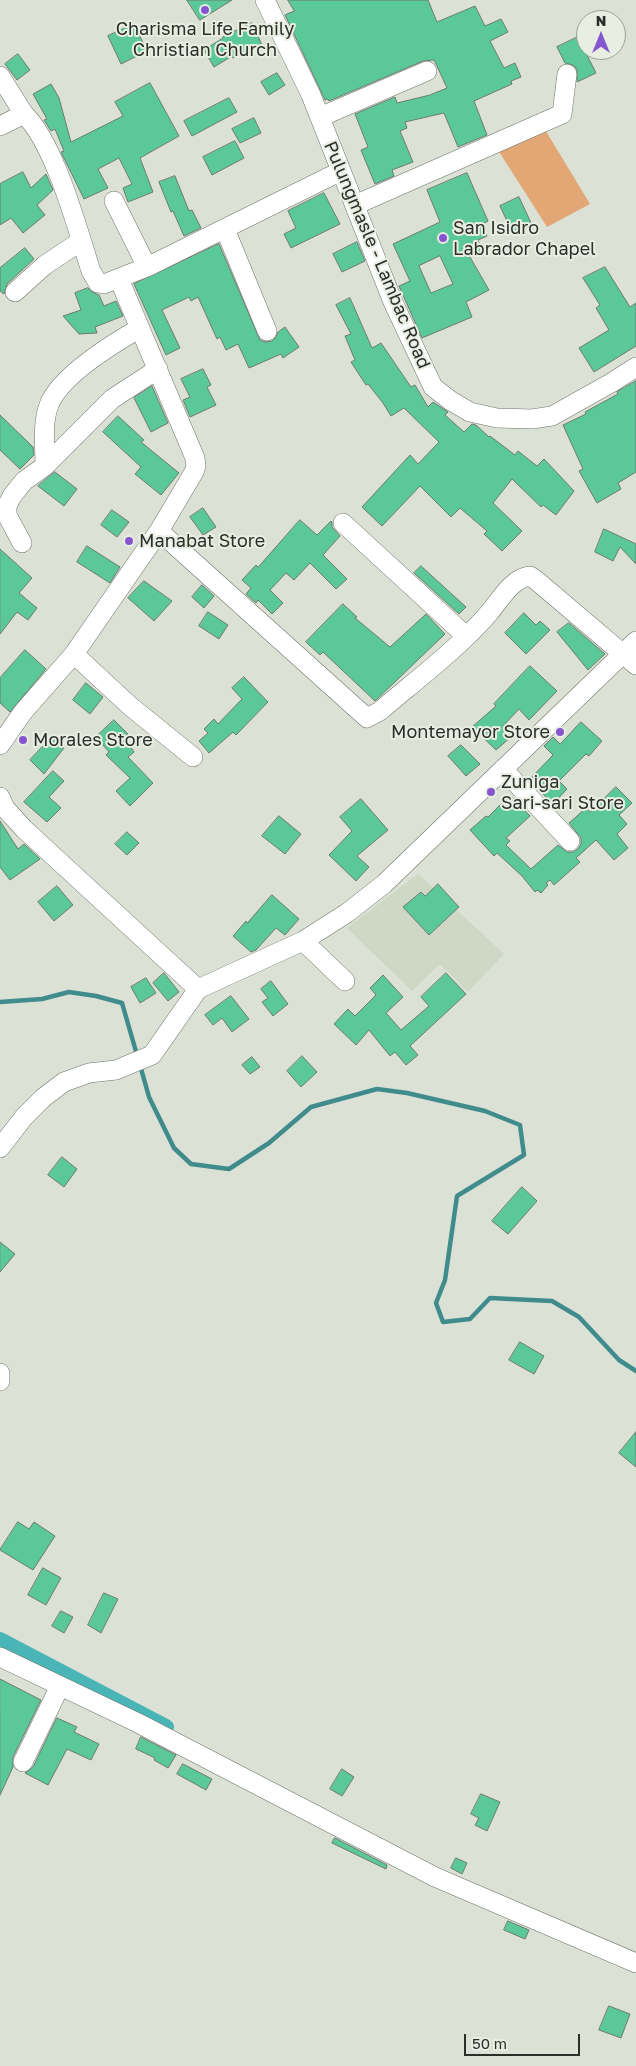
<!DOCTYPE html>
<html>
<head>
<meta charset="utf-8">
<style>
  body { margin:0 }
  #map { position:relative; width:636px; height:2066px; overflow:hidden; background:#dbe1d5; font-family:"Golos Text",sans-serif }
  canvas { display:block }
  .north { position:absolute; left:576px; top:10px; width:50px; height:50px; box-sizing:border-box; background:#e8eee2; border:1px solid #9da198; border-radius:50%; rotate:0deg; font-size:14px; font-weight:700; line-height:20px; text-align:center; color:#2c2e2a }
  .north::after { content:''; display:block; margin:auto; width:18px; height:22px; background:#8556cf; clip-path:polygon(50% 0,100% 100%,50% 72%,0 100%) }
  .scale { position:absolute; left:464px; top:2034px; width:116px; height:22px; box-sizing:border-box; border:2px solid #2c2e2a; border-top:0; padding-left:6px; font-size:15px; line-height:18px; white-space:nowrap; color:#2c2e2a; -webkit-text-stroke:4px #e8eee2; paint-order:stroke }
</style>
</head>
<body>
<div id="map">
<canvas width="636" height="2066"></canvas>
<div class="north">N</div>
<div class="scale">50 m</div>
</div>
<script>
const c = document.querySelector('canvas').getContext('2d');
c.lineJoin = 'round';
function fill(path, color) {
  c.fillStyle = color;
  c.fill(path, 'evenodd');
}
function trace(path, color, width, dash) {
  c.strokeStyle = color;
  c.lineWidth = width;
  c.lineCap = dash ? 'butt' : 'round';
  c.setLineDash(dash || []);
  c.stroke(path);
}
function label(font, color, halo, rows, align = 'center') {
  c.font = font + ' "Golos Text",sans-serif';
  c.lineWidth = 4;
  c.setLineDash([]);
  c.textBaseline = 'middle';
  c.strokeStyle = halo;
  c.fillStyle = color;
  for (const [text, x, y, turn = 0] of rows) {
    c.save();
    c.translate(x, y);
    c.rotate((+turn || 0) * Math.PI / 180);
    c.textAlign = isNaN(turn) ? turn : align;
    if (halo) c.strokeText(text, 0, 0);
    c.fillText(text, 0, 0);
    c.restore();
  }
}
fill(new Path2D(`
  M418,874L504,954L468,992L440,964L412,991L347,928Z`), '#ced8c5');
fill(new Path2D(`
  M544,128L590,204L547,227L498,150Z`), '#e2a774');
trace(new Path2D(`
  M0,1002L42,999L69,992L96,996L122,1003L137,1055
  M140,1065L149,1097L174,1148L191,1164L229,1169L269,1143L311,1107L377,1089L407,1093L485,1111L520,1125L524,1155L457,1196L445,1280L436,1303L443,1322L470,1319L490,1298L552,1301L579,1317L619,1360L636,1371`), '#408c8d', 4.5);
trace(new Path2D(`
  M0,1640L166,1727`), '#49b5b7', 16);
const building = new Path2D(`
  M187,0H232L200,20Z
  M288,0H428L437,22L475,6L485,26L501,19L508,32L490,41L504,68L515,63L521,77L511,81L512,84L474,101L487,135L458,147L444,113L405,122L407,128L400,131L413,162L392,170L394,176L375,184L361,150L368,147L355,114L395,97L397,103L430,95L447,88L437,66L434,60L423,61L329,101L328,99L325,100L285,15L294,11Z
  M252,23L262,45L233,58L232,56L214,67L204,50L223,38V37Z
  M134,24L147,51L121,64L108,36Z
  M578,37L596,73L577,82V69L573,65L565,63L557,47Z
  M18,54L30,70L17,80L5,64Z
  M277,73L285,85L269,95L261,82Z
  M150,83L179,136L140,158L153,192L128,202L123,188L132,184L119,158L98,169L108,188L84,199L61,152L64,151L55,129L51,131L44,120L47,119L33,94L51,84L59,98L71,142L123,116L115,102Z
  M229,98L237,112L192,136L184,121Z
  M254,118L261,133L240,143L232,129Z
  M235,141L244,158L212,175L203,157Z
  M23,172L31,188L46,174L53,190L37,205L45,215L23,233L11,218L0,225V184Z
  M467,173L488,221L481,225L487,236L478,240L483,252L470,257L489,290L466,302L472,317L422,338L399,286L410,281L393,244L440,222L427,190ZM440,256L453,284L431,293L419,266Z
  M175,176L189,211L192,210L201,228L184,236L173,211L171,212L159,182Z
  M324,193L340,224L291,248L284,234L296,228L288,211Z
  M519,197L532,225L513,234L500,206Z
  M357,242L365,261L342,272L333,254Z
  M219,244L260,340L265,342L272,341L276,337L278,332L285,327L299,347L283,358L281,354L249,368L238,344L226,350L220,337L217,339L198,297L191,301L189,297L162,310L180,348L166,355L134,284Z
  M25,248L34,259L7,284L4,294L0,291V268Z
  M605,267L630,307L636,303V346L594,372L579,348L609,330L596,308L600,305L583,278Z
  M88,288L92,292L99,295L104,306L116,301L123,316L95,327L97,333L79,334L63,316L81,310L75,293Z
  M350,298L372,348L381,343L411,387L415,385L428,407L433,402L448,412L445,415L464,432L472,424L476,425L489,437L490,436L515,455L518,451L537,466L544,459L574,491L556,515L543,505L541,507L512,479L493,503L522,531L502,551L484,534L487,531L460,508L451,517L420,486L382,526L362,507L410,455L418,464L439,442L404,408L391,416L383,403L368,384L366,385L351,362L355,360L345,336L351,334L336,305Z
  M203,369L211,385L207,387L216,405L190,417L183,400L190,397L181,379Z
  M636,381V472L618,483L621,489L597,503L579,471L583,469L563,425L586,414L585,412L618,394L617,392Z
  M152,386L168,423L151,432L134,398Z
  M0,415L33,447L34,455L20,469L0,450Z
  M118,416L144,440L141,442L179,473L161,495L135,474L141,467L103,432Z
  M55,472L77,489L64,506L38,486Z
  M203,508L216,527L203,535L190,517Z
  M112,510L129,522L117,537L101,525Z
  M300,520L317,535L331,521L332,522V527L340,536L323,555L347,579L336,589L310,563L294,580L286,573L270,590L283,603L272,614L258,600L256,603L246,594L251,588L242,580L256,565L258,567Z
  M604,529L636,544V564L620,547L613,561L595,552Z
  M87,546L120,567L110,583L77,562Z
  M0,549L32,578L19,593L37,608L28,620L17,612L0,634Z
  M421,566L466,607L459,614L414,573Z
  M144,581L172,601L154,621L128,598Z
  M202,585L214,596L204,608L192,597Z
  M343,604L357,617L355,618L390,647L426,614L445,634L375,701L323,652L320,655L306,642Z
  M208,612L228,625L219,639L199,626Z
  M524,613L536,625L540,621L550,630L526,654L505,633Z
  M569,623L605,654L588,670L557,632Z
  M25,650L46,669L10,712L0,703V678Z
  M530,666L557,691L529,720L519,709L503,726L512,736L496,750L472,727L496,706L494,704Z
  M244,677L268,702L236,735L233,732L209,753L199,741L208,733L204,729L214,719L218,724L242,699L232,688Z
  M86,683L103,697L90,714L73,700Z
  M114,720L128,734L124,737L134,752L128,757L153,783L130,806L116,791L130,778L106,755L109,752L96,737Z
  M581,722L602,741L589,756L586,754L559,781L567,789L553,804L529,780L553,755L544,746L553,737L560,744Z
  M52,737L64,748L44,774L30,760Z
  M461,745L480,764L466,776L448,756Z
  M53,771L64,781L49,797L61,808L47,822L24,802Z
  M616,787L632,803L619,815L627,824L617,834L628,848L614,860L596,840L576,858L580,862L554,885L550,880L546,883L548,885L541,893L537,890L535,892L522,876L497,853L494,856L470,830L486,816L488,817L510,795L530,816L506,838L510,841L506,845L531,869L558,845L567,852H573L578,849L581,844V838L569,823L586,808L590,812Z
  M361,799L388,830L357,856L369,867L356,881L329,855L352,831L340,817Z
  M279,816L301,834L285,854L262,836Z
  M0,821L18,849L24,844L40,859L10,880L0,867Z
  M127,832L139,843L127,855L115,844Z
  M438,884L459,907L429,935L403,907L421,892L425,896Z
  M57,886L73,905L54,921L38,902Z
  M272,895L299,919L285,935L276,928L256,950L251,952L233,936L246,921L247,923Z
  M164,973L179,992L168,1001L153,983Z
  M446,973L466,994L410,1046L418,1055L406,1065L395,1052L390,1056L369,1030L356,1045L334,1024L348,1009L355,1016L376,995L370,988L383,975L403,997L386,1013L401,1030L429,1006L421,997Z
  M146,978L156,993L140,1003L131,987Z
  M271,981L288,1004L273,1016L262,1002L268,998L261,989Z
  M231,996L249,1019L232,1032L222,1018L213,1025L205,1015Z
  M302,1056L317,1072L301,1087L287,1071Z
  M252,1057L260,1067L250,1074L242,1065Z
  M62,1157L77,1169L64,1187L48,1175Z
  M522,1187L537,1201L508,1234L492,1221Z
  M0,1242L15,1254L0,1272Z
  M520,1342L544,1356L534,1374L509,1360Z
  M636,1432V1467L619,1453Z
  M18,1522L29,1529L34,1522L55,1536L33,1570L0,1550Z
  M43,1568L61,1578L46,1605L28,1595Z
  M104,1593L118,1599L101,1633L88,1625Z
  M61,1611L73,1617L64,1633L52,1626Z
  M0,1679L41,1700L13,1757V1767L0,1795Z
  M57,1718L77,1727L74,1732L99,1744L91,1760L67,1749L48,1785L25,1773L33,1767Z
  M141,1737L176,1755L168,1768L154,1760L155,1758L136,1749Z
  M183,1764L212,1779L206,1790L177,1774Z
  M342,1769L354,1777L342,1796L330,1789Z
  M481,1794L500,1802L487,1831L475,1825L479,1818L471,1814Z
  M335,1838L387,1865L386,1869L332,1843Z
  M456,1858L467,1863L462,1874L451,1868Z
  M508,1921L529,1930L525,1939L504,1930Z
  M609,2006L630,2014L621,2038L599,2030Z`);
fill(building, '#5bc89a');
trace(building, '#6d7a73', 1);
const minor = new Path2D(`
  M265,0L311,95L393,302L433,387L451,401L470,412L497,418L532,419L552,416L611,383L636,367
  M0,76L24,114
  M320,117L427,71
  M0,126L24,114C55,144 77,228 91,271L98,283L104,284L147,267L341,171
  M114,201L147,267
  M355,205L562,114L567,74
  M225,229L267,331
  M15,292L45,265L81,241
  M45,466C45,446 42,423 49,405C60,376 114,343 140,328
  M343,523L466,636
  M159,531L367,718L380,711C415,681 459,648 489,613C500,600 512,578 530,576L537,581L636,665
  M22,543L7,515V506L12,496L24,481L45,466L112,399L158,369
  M74,654L130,706L193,757
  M0,745L23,712L74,654L159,531L194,472L196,466L195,458L119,279
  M503,769L570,841
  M0,797L5,808L24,829L198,989
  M303,941L345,981
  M0,1148L24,1117L43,1098L64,1082L89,1073L116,1070L152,1055L198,989L303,941L347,913L384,884L636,641
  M0,1373V1381
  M0,1657L138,1723L435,1877L636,1963
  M23,1762L60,1686`);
trace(minor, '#6e7469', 20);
trace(minor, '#fff', 19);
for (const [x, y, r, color] of [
  [205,10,5,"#8556cf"],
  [443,238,5,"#8556cf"],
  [129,541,5,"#8556cf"],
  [560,732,5,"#8556cf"],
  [23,740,5,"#8556cf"],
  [491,792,5,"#8556cf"]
]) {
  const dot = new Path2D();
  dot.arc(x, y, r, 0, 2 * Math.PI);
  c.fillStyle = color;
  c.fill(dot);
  trace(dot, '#e8eee2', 2);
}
label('18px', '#2c2e2a', '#e8eee2', [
  ["Charisma Life Family",205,29,"center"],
  ["Christian Church",205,50,"center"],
  ["San Isidro",453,228],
  ["Labrador Chapel",453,249],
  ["Manabat Store",139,541],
  ["Montemayor Store",550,732,"right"],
  ["Morales Store",33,740],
  ["Zuniga",501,782],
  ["Sari-sari Store",501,803]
], 'left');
label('18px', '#2c2e2a', '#e8eee2', [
  ["Pulungmasle - Lambac Road",377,255,67]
]);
</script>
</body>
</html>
